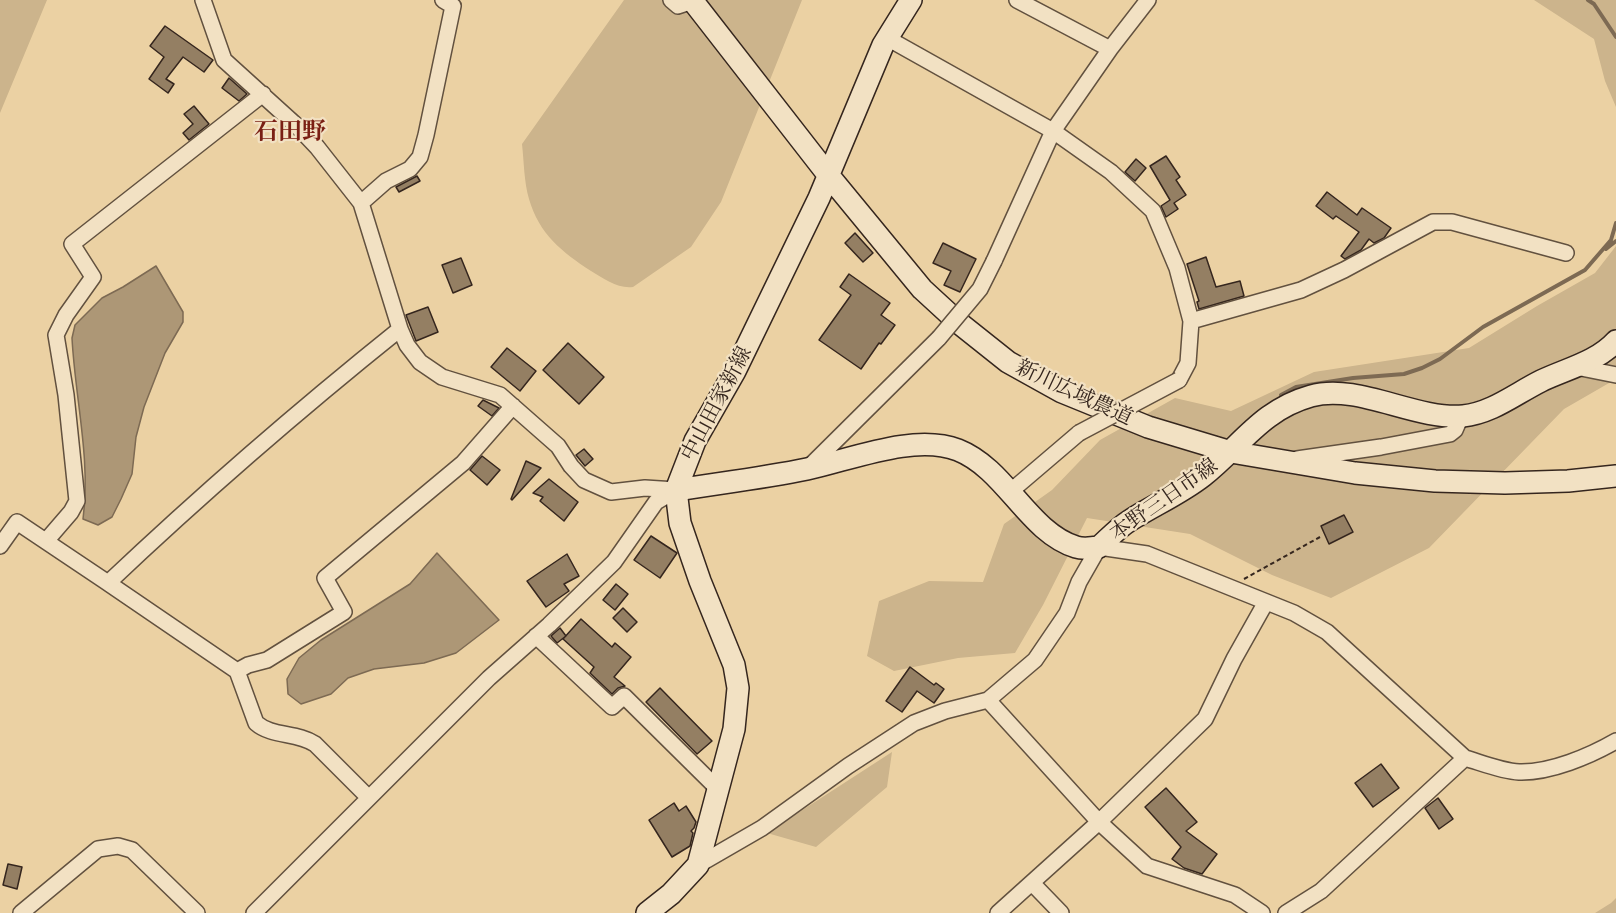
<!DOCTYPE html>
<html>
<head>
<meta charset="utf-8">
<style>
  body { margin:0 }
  canvas { display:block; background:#ebd1a3 }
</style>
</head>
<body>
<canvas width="1616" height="913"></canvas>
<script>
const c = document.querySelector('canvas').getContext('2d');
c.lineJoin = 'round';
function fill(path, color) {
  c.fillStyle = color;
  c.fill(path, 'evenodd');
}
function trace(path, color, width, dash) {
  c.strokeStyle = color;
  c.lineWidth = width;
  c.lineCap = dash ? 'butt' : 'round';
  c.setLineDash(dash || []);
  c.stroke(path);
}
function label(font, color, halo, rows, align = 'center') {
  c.font = font + ' "EB Garamond","Noto Serif JP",serif';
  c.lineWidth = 4.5;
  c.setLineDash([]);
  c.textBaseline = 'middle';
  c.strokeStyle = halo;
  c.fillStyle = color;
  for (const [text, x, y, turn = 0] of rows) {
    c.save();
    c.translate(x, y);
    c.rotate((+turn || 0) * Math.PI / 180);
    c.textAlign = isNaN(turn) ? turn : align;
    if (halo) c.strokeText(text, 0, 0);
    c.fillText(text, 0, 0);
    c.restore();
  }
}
fill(new Path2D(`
  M0,0H47L0,113Z
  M624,0H802L721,202L691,247L633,287C618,289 604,279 591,271C562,252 539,234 529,199C524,182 524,162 522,144Z
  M1534,0H1616V107L1605,81L1594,39Z
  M1616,246V379L1564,409L1429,548L1331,598L1272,575L1190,534L1087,518L1043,605L1015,653L958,658L894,671L867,656L879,601L929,581L983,582L1004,524L1052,490L1100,440L1175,398L1231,411L1314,372L1469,348L1537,306L1595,273Z
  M892,752L887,787L816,847L767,833Z
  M1616,898V913H1595L1611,903Z`), '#ccb48c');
const water = new Path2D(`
  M156,266L183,312V322L165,353L144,407L136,437L132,474L121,499L112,517L98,525L83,519C91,459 75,398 72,338L75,325L102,298L123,287Z
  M437,553L499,620L456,653L424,663L374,669L348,678L331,694L301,704L288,694L287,679L299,658L321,640L410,584Z`);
fill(water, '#ad9776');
trace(water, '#7d6a53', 1.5);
trace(new Path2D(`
  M1588,0L1594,4L1616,37
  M1606,249L1616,241
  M1281,395L1296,387L1353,378L1404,374L1422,368L1440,359L1483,327L1585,270L1611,240L1616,223`), '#7d6a53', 4);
const building = new Path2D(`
  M165,26L213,60L204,72L183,57L166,79L174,84L168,93L149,79L164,57L150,46Z
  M229,78L247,94L239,101L222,88Z
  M194,106L209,124L189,140L183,133L193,124L184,114Z
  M1166,156L1180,177L1176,180L1186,195L1174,203L1178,209L1166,217L1161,206L1170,200L1150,166Z
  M1136,159L1146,168L1135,181L1125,172Z
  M417,176L420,181L399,192L396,187Z
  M1327,192L1357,215L1362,208L1391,228L1384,238L1374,243L1369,239L1361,250L1345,259L1341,256L1359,232L1336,216L1333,219L1316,206Z
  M855,233L873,253L863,262L845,243Z
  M943,243L976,259L960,292L944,285L951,271L933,263Z
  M1206,257L1216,287L1240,281L1244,296L1199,309L1197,302L1199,301L1187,264Z
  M461,258L472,285L453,293L442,265Z
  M849,274L890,303L881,315L895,325L881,344L879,343L861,369L819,340L851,295L840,287Z
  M428,307L438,332L416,341L406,315Z
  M568,343L604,377L579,404L543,370Z
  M507,348L536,371L520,391L491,367Z
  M483,400L499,408L492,416L478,406Z
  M584,449L593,459L585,466L576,455Z
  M482,456L500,470L487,485L470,470Z
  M526,461L541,468L512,500L511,499Z
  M549,479L578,502L564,521L540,501L543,497L533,493Z
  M1344,515L1353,532L1329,544L1321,526Z
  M651,536L677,553L660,578L634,560Z
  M567,554L579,576L564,584L569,591L546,607L527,581Z
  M616,584L628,594L615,610L603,600Z
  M623,608L637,622L627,632L613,618Z
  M581,619L612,647L615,643L631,657L614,677L625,686L618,688L612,694L590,673L594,667L563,639Z
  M560,628L566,636L557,643L551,636Z
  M910,667L934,685L936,683L944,689L934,703L917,691L902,712L886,701Z
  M660,688L712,741L697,754L646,702Z
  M1381,764L1399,788L1373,807L1355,783Z
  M1166,788L1197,822L1186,831L1217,854L1202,874L1184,868L1172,859L1181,847L1145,807Z
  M1438,798L1453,819L1439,829L1425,808Z
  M674,803L679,811L686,806L696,822L694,828L691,831L693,833L690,846L672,857L649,820Z
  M8,864L22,867L17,889L3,885Z`);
fill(building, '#947f63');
trace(building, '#35261e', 1.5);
const street = new Path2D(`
  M203,0L224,60L298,127L317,147L361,203L400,329L407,345L420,362L442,377L500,395L558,446L571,466L584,480L611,492L645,488L676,490
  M671,0L678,6L693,1
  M1017,0L1110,49
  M887,38L1053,131L1111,172L1153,211L1177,268L1191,321L1188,363L1179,380
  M361,203L386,181L410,169L420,157L426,135L453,6L443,0
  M994,261L1053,131L1110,49L1148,0
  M1191,321L1301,290L1344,270L1433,222H1452L1566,253
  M1576,367L1616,375
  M1297,459L1381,447L1450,434L1455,430L1461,416
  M807,469L939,338
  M1011,491L1079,433
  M46,541L71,512L77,501L66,395L56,335L66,315L93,277L72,244L263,94
  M0,546L17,522L108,583C202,494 299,410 400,329
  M108,583L237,671L256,723C272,737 297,732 315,744L369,798
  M536,636L612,707L624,696L718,789
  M237,671L248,665L267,660L344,612L325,578L463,463L513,406
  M988,700L1099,822L1147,866L1235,895L1262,913
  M698,865L762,828L848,766L914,723L945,711L988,700L1035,660L1067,613L1079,582L1099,547L1147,554L1294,613L1327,632L1465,758C1482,763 1501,771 1519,772C1550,773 1590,756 1616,741
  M1032,883L1061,913
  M21,913L98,849L118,846L132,850L197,913
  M254,913L489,678L549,625L614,562L656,502L676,490
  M998,913L1099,822L1205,719L1234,659L1266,602
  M1286,913L1321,891L1465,758`);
const secondary = new Path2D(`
  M692,0L829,176L922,289L959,323L1008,362L1062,392L1148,427L1231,452L1355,473L1435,481L1505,483L1568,481L1616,476
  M676,490C720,483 764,478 807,469C850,460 914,433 958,450C1006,469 1028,532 1076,547C1082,549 1092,548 1099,547C1108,539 1118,528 1129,521C1154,505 1180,494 1203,476C1241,446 1261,410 1311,396C1358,383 1414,420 1463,416C1492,413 1515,394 1541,381C1566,369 1597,362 1616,341
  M647,913L671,894L698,865L734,729L738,688L734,665L700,581L680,523L676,490L695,441L735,371L819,198L883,45L911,0`);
trace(street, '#62513f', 18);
trace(secondary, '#35261e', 24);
trace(new Path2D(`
  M1244,579L1320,537`), '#35261e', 2, [4.5, 3]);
trace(street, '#f2e1c3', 15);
trace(secondary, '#f2e1c3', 21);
const streetBridge = new Path2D(`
  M939,338L980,289L994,261
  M1079,433L1179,380`);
trace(streetBridge, '#62513f', 18, []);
trace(streetBridge, '#f2e1c3', 15);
label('21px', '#35261e', '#f2e1c3', [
  ["新川広域農道",1074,393,25],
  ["中山田家新線",717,404,-62],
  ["本野三日市線",1164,500,-35]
]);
label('bold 24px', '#7a1f14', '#f2e1c3', [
  ["石田野",290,132]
]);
</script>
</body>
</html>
